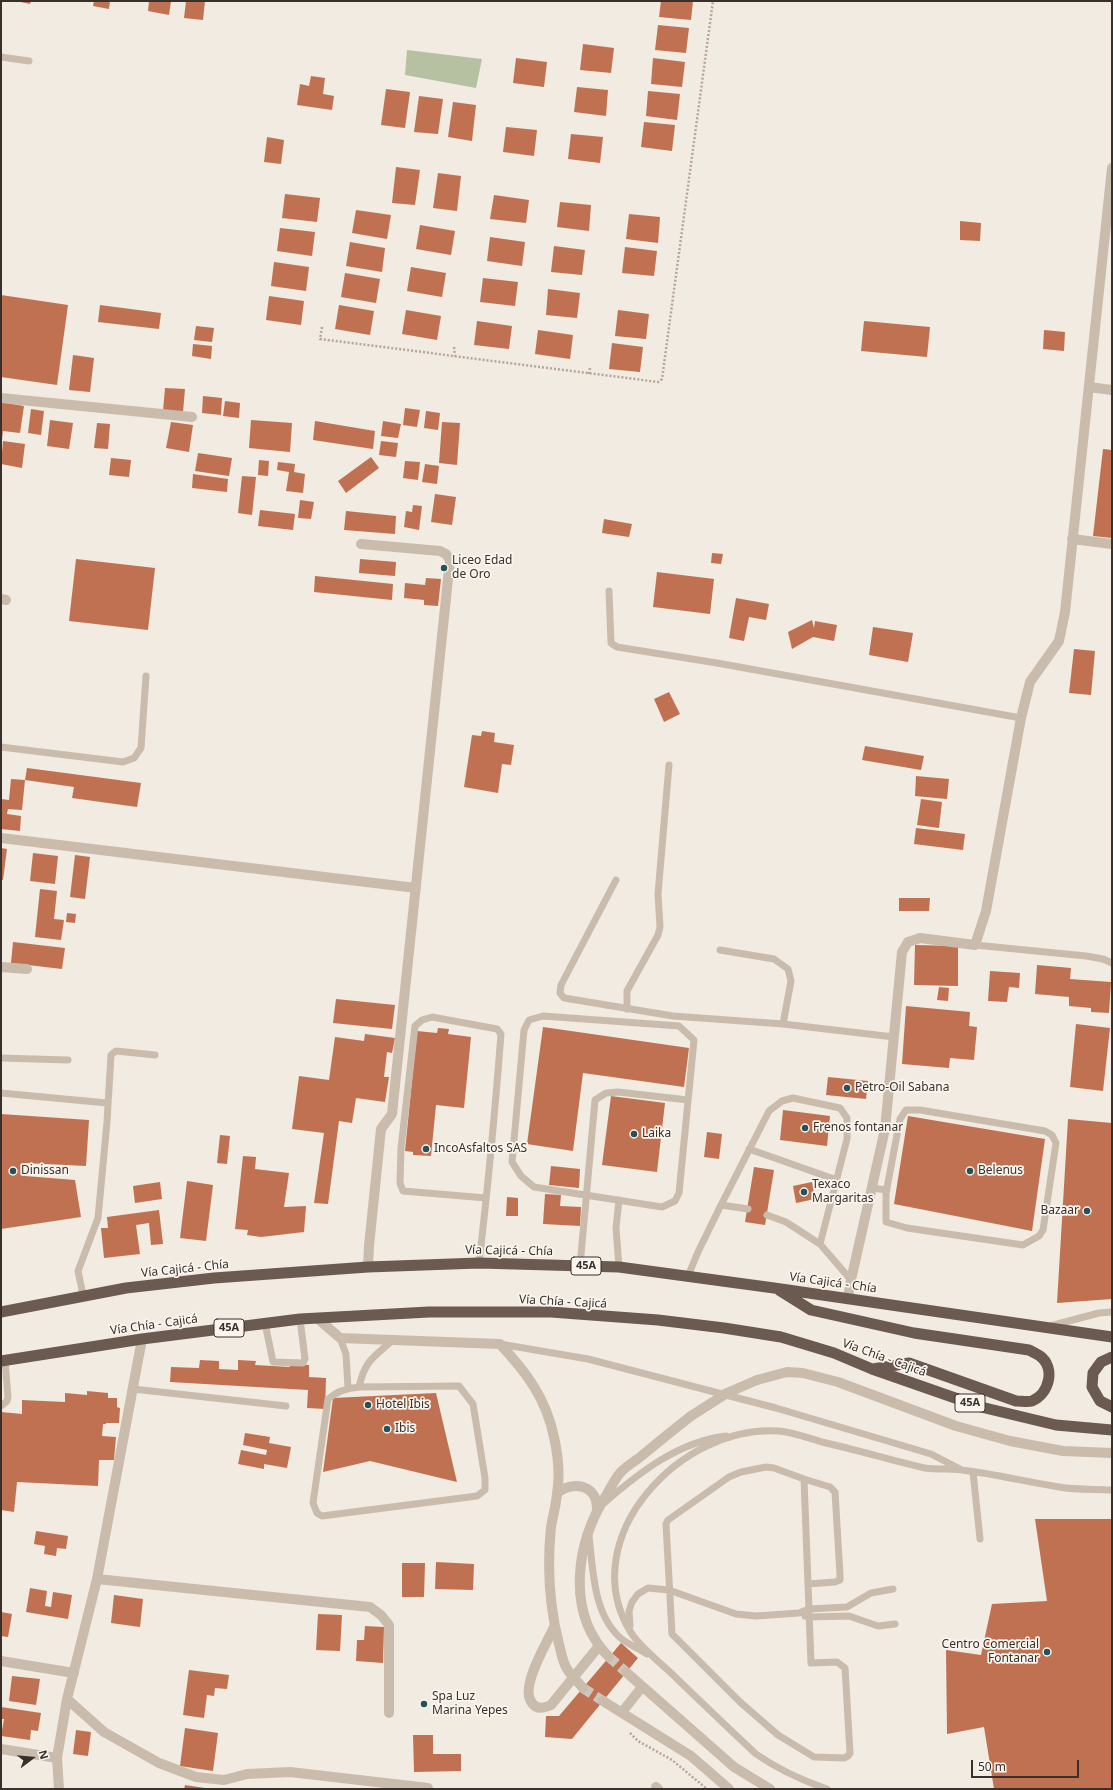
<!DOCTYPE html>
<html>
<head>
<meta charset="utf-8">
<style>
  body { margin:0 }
  #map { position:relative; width:1113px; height:1790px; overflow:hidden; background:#f2ebe1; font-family:"Noto Sans",sans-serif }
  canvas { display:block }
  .frame { position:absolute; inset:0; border:2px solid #39302b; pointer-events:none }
  .north { position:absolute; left:12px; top:1738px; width:40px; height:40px; -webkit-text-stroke:3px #faf5ee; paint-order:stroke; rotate:74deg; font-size:11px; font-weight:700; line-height:16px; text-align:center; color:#39302b }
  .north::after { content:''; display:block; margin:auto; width:14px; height:18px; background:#39302b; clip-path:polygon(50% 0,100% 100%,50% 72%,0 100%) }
  .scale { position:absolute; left:971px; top:1760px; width:108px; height:18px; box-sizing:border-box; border:2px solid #39302b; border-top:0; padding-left:5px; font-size:12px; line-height:14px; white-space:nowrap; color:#39302b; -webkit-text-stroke:3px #faf5ee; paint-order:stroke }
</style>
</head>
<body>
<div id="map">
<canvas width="1113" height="1790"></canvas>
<div class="frame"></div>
<div class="north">N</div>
<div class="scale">50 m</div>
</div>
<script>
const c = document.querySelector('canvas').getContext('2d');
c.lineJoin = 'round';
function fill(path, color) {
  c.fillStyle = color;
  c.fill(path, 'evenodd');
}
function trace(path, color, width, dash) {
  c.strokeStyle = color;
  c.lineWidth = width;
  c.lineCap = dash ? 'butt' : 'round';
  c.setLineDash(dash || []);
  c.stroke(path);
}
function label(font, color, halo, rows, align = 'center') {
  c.font = font + ' "Noto Sans",sans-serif';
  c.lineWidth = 3.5;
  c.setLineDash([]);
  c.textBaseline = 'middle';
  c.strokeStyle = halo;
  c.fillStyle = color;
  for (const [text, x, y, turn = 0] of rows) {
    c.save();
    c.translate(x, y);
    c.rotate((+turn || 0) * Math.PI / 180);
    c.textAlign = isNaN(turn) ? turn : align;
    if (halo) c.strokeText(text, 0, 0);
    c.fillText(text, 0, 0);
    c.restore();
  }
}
fill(new Path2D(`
  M407,50L482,59L476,88L405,75Z`), '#b5c1a1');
fill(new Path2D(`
  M16,1H31L30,4Z
  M94,1H110L109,9L93,6Z
  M149,1H171L169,15L148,11Z
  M186,1H205L203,20L184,18Z
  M661,1H693L691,20L659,17Z
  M658,25L689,28L686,53L655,50Z
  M583,44L614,48L611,73L580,70Z
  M516,58L547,62L544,87L513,83Z
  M653,58L685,62L682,87L651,84Z
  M311,76L325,78L323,94L334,96L332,110L297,105L300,84L309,86Z
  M577,87L608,90L606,116L574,112Z
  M386,89L410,92L405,128L381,125Z
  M648,91L680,94L677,120L646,116Z
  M419,96L443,99L438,134L414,132Z
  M453,102L476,105L472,141L448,137Z
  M644,122L675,125L672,151L641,147Z
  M506,127L537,130L534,156L503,152Z
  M571,134L603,137L600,163L568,159Z
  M267,137L284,140L281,164L264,162Z
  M396,167L420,170L415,205L392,203Z
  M438,173L461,176L457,211L433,208Z
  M285,194L320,198L317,222L282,218Z
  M494,195L529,200L526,223L490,219Z
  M560,202L591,205L589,231L557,227Z
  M356,210L391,215L387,239L352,233Z
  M629,214L660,217L658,243L626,239Z
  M960,221L981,223L980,241L960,240Z
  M420,225L455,231L451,255L416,249Z
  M280,228L315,232L312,256L277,251Z
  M490,237L525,242L522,266L487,261Z
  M350,242L385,248L382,272L346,266Z
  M554,246L585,250L582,275L551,272Z
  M625,247L657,251L654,276L622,273Z
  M274,262L309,267L306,291L271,286Z
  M411,267L446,273L442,297L407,291Z
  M345,273L380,279L376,303L341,297Z
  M483,278L518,282L515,306L480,302Z
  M548,289L580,293L577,318L546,315Z
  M1,295L68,305L57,385L1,377Z
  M269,296L304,301L301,325L266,320Z
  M100,305L161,313L159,329L98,322Z
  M339,305L374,311L370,335L335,329Z
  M406,310L441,316L437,340L402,334Z
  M618,310L649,314L646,339L615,336Z
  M477,321L512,326L509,349L474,345Z
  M864,321L930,327L927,357L861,351Z
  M196,326L214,328L212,342L194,340Z
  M538,330L573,335L570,359L535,354Z
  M1044,330L1065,332L1064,351L1043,349Z
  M612,343L643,347L640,372L609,369Z
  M193,344L212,346L211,359L192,356Z
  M73,355L94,358L90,392L69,390Z
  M165,388L185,389L183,412L163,411Z
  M203,396L222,398L221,415L202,413Z
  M225,401L240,403L239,418L223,416Z
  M1,402L24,406L20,433L3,431L2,440Z
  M405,408L420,410L417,427L403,425Z
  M31,409L44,411L41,435L28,433Z
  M426,411L440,413L438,430L424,428Z
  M50,420L73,423L69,449L47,446Z
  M251,420L292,423L290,452L249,448Z
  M315,421L375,431L373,449L313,440Z
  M383,421L401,424L398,438L381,436Z
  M171,422L193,425L189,452L166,448Z
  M442,422L460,423L457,465L439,463Z
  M97,423L110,424L108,449L94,448Z
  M3,441L25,444L22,468L1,464Z
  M381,441L398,443L396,457L379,455Z
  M1103,449L1112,450V538L1093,536Z
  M198,453L232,458L229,476L195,471Z
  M371,457L379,468L346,493L338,481Z
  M111,458L131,460L129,477L109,475Z
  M259,460L269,461L268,476L258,475Z
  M405,461L420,462L418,480L403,478Z
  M278,462L295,464L294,472L305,474L303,493L286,491L289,472L277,470Z
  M425,464L439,466L437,484L422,482Z
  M193,474L228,479L227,492L192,488Z
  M242,476L256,477L252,515L238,513Z
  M435,494L456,497L452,525L431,522Z
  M300,500L314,502L311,519L298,518Z
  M413,505L422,506L419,530L404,527L406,511L412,512Z
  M260,510L295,514L293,530L258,526Z
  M346,511L396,516L395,534L344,530Z
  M604,519L632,524L629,537L602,533Z
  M712,553L723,554L721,564L711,563Z
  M76,559L155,568L148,630L69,621Z
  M360,559L396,562L395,576L359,573Z
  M657,572L714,579L710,614L653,607Z
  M315,576L393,584L392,600L314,592Z
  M426,578L441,579L438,606L424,605V600L404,598L405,583L425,585Z
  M736,598L769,604L766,620L749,617L744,641L729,638Z
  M812,620L814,628L815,621L837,625L834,641L813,637L792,649L788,632Z
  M873,627L913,633L908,662L869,655Z
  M1074,649L1095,651L1091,695L1069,693Z
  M669,692L680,714L664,722L654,699Z
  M482,731L495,733L494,742L514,745L511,765L502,764L498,793L464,787L472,735L481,736Z
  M865,746L924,756L921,770L862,760Z
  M27,768L141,783L137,807L72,798L74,787L25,780Z
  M916,776L949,779L947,799L915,796Z
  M11,779L25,780L22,810L8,809L7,814L21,816L20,831L1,829V799L9,800Z
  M921,799L942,802L939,828L917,825Z
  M916,828L965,834L963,850L914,844Z
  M1,848L7,849L3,880H1Z
  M33,853L58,856L55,884L30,881Z
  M75,855L90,857L85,899L70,897Z
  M40,889L57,891L54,919L64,920L61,940L35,937Z
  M899,898H930L929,911H899Z
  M67,913L76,914L75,923L66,922Z
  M13,942L65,948L62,969L11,963Z
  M915,945L958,946V986L914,985Z
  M1037,965L1071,968L1070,979L1111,982L1109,1013L1091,1012V1008L1069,1006V997L1035,994Z
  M990,971L1020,973L1019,988L1009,987L1007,1002L988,1001Z
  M939,987L949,988L948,1001L937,1000Z
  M336,999L395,1005L392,1029L333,1023Z
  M906,1006L970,1012L969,1026L977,1027L974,1060L950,1058L949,1068L902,1064Z
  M1076,1024L1110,1028L1103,1091L1070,1087Z
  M543,1027L689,1048L684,1087L583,1073L573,1151L527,1144Z
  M438,1028L449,1029L448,1034L471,1037L464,1108L436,1105L431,1156L413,1155V1152L405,1151L417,1031L437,1033Z
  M365,1034L395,1038L392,1053L387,1052L384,1077H389L385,1102L356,1098L352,1123L339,1121L328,1204L314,1203L324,1133L292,1129L299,1076L329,1080L335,1037L364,1041Z
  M828,1077L868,1081L866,1099L826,1095Z
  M611,1096L665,1103L657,1172L602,1165Z
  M783,1110L830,1116L827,1146L780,1140Z
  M1,1114L89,1120L86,1166L25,1163V1176L75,1180L81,1217L1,1229Z
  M908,1116L1045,1139L1032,1231L894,1204Z
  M1068,1119L1112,1123V1299L1057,1303Z
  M707,1132L722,1134L719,1159L704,1157Z
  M220,1135L230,1136L227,1164L217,1163Z
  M243,1156L256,1157L255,1169L289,1173L284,1207L306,1206L304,1232L261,1237L247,1235L248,1230L235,1229Z
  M551,1166L580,1169L579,1188L549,1185Z
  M754,1167L774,1170L765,1225L745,1222Z
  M187,1181L213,1185L206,1241L180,1238Z
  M160,1182L162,1199L135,1203L133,1186Z
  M812,1182L815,1199L796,1203L793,1186Z
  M545,1194L561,1195L560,1206L581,1207L580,1226L543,1224Z
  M507,1197L518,1198V1216H506Z
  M159,1210L163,1244L151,1245L149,1223L136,1225L140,1254L104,1258L101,1228H108L107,1217Z
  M200,1360L219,1361V1369L238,1370V1360L256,1361L255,1365L290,1367L289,1365H309V1377L326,1378L325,1409L307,1408L308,1390L170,1382L171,1367L199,1368Z
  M87,1391L108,1393V1398H117V1407L120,1408L119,1423H106V1424H103L102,1436L116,1437L114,1460H99L98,1486L17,1482L14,1512L1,1510V1412L22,1414V1400L65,1402V1393L87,1395Z
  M436,1393L457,1482L370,1461L323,1472L333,1398Z
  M245,1433L270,1437L269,1443L291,1447L287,1468L264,1464V1469L238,1464L241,1450L266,1455L267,1450L243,1445Z
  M1035,1519H1112V1789H994L984,1727L947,1734L946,1650L981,1655L992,1604L1047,1601Z
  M36,1531L68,1536L66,1549L57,1548L56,1556L44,1554L45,1546L34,1544Z
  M436,1562L474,1564L473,1590L435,1589Z
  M402,1563H425L424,1597H402Z
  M30,1588L47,1591L45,1606L51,1607L53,1592L72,1595L68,1619L26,1612Z
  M114,1595L143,1599L140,1627L111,1623Z
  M1,1612L12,1614L8,1637L1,1636Z
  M318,1614L342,1615L340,1651L316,1650Z
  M365,1626L384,1627L383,1663L356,1661L357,1640H364Z
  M621,1643L638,1658L572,1739L545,1737L546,1716H559Z
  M189,1670L229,1675L227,1689L215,1688L214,1696L207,1695L204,1718L183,1715Z
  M12,1676L40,1679L36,1705L9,1701Z
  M1,1707L41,1713L38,1731L31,1730L30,1740L1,1736L4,1719H1Z
  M185,1728L218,1733L213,1771L180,1766Z
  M76,1730L91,1732L88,1756L73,1754Z
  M413,1735H433V1754H461V1771L414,1772Z
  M185,1785L205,1788V1789H184Z`), '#c07151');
trace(new Path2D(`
  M609,1657L626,1672
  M583,1688L603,1701`), '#cdc6bd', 10, [10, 5]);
trace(new Path2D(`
  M322,327L320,339L658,382L662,379L713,1
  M454,347L455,356
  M589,374L590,368
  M630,1733L638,1741L672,1760L707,1789`), '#b6a697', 2.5, [2, 2]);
trace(new Path2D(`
  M1,57L29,61
  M609,591L611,643L617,647L717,663L1021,718
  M1,747L123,762L134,758L141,748L146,676
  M616,880L561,985L560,993L564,998L673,1016L783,1024L894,1037
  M975,945L1086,956L1103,959L1112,963
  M720,950L774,959L788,969L791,981L783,1024
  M627,1009V991L658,935L660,927L658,894L669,765
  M543,1016L679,1026L694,1040L679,1193L675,1201L662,1207L534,1187L521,1176L512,1162L524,1030L529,1020Z
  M1,1058L68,1060
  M1,1093L107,1103
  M906,1110H920L1045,1131L1052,1135L1056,1143L1043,1230L1039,1236L1023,1245L907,1228L886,1222V1193L900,1119Z
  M749,1149L837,1180
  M872,1188L887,1190
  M721,1205L769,1111L782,1101L793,1098L840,1108L847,1118V1139L820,1244
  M767,1215L786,1222L820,1244L851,1280
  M479,1263C488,1187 495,1111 501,1034L497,1029L432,1017L422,1020L415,1026L401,1148L400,1183L403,1191L486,1198
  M580,1266L595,1100L606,1093L618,1092L688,1100
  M619,1267L616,1228L619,1200
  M688,1276L698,1252L721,1205L748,1209
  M83,1295L78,1271L98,1218L107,1122L111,1055L116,1051L155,1055
  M265,1323L273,1362L303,1363L305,1359L300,1319
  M1050,1326L1099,1313L1112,1312
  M340,1338L346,1354L348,1388
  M500,1344L588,1359L776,1408L931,1454L960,1469
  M459,1386L473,1404L485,1478V1490L477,1496L322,1516L317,1513L313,1503L328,1399C337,1391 347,1388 359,1387Z
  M359,1387C365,1360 374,1357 393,1340
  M133,1389L286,1406
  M1,1406L7,1401L8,1397L5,1361
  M766,1467L774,1468L804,1479L811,1663L837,1662L845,1668L850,1753L848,1756L844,1758L814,1757L778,1735L740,1702L672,1634L666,1524L668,1520L729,1477L741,1472Z
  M973,1472L980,1539
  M804,1479L830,1487L835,1492L840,1575V1580L835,1582L808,1584
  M604,1503C640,1472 678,1442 726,1436
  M589,1536C593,1569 593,1617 623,1640C630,1645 639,1649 647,1654
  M805,1616L809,1617L849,1616L878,1626L895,1624
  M630,1626L629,1611L632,1602L638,1594L648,1588L669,1590L736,1614L756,1616L799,1613L809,1609L847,1607L871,1593L893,1589
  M827,1789C801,1780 779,1770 756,1754C727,1727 699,1700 670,1672C658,1661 638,1645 630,1631C574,1537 682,1424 778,1431C793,1432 808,1438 822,1442C857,1450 891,1460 925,1468C937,1470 950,1468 962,1470C995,1474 1027,1482 1059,1487C1076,1490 1094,1489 1112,1490`), '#cabcad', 7);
trace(new Path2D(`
  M1089,387L1112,390
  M1,398L192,417
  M1072,539L1112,544
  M361,544L440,551L446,554L450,560L392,1114L381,1129L369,1246L368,1267
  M1,599L6,600
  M1,838L416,888
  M1,967L27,969
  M848,1298L851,1280L885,1129L902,952L908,942L920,938L975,945L986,911L1021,718L1030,682L1059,641L1065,612L1112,168
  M317,1318L340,1338L500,1344C526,1372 546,1398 554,1437C558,1455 560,1476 557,1494C556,1505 553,1516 551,1527C547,1566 549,1605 559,1644C561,1651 562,1660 566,1667C570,1675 577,1681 583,1688
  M757,1380L787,1372L803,1373L838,1382L956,1426L1010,1441L1063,1451L1112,1453
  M557,1493C574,1480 598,1485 597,1510
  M97,1579L370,1607L381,1615L389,1625V1713
  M554,1627C547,1643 519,1688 532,1703C537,1710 544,1708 551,1705L599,1646
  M609,1657C565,1613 576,1542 607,1494C611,1487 615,1479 620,1473C625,1467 632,1463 639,1458C656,1444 673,1430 691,1416
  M1,1661L74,1673
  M626,1672L734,1767L770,1789
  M67,1699L104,1732L159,1763L196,1777L224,1780L247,1774L290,1772L428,1788
  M603,1701L691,1756L729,1789
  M622,1712L642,1687
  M1,1749L57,1758
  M656,1787L658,1789
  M59,1789L57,1758L67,1699L97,1579L142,1339`), '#cabcad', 10);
trace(new Path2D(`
  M779,1290L811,1310L914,1333L1029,1350C1033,1352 1037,1354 1040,1356C1056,1368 1049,1394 1032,1401C1028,1402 1021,1401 1016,1401L909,1363L873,1369
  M1,1312L126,1288L214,1278L368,1267L479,1263L619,1267L774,1288L1112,1337
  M1112,1357L1101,1362L1093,1373L1092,1387L1100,1401L1112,1407
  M1,1361L142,1339L300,1319L429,1312H551L658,1320L724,1328L781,1337L834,1353L872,1369L981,1407L1056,1425L1112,1430`), '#6a5a50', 11);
trace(new Path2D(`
  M691,1416L727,1393L757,1380`), '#cabcad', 10);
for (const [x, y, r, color] of [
  [444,568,4,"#225359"],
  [847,1088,4,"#225359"],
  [805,1128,4,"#225359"],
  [634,1134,4,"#225359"],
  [426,1149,4,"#225359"],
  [13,1171,4,"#225359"],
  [970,1171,4,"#225359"],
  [804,1192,4,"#225359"],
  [1087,1211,4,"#225359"],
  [368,1405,4,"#225359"],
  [387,1429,4,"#225359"],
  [1047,1652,4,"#225359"],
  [424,1704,4,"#225359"]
]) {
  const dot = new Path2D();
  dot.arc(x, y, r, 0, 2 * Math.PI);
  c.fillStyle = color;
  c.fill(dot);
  trace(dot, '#faf5ee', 1.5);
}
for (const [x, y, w] of [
  [586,1266,30],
  [229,1328,30],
  [970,1403,30]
]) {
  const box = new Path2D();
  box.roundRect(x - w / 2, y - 9, w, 18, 3);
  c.fillStyle = '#faf5ee';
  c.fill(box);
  trace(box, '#39302b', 1);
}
label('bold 11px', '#39302b', null, [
  ["45A",586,1266],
  ["45A",229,1328],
  ["45A",970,1403]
]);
label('12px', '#39302b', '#faf5ee', [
  ["Liceo Edad",452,561],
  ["de Oro",452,575],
  ["Petro-Oil Sabana",855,1088],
  ["Frenos fontanar",813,1128],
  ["Laika",642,1134],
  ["IncoAsfaltos SAS",434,1149],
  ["Dinissan",21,1171],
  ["Belenus",978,1171],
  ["Texaco",812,1185],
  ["Margaritas",812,1199],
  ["Bazaar",1079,1211,"right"],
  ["Hotel Ibis",376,1405],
  ["Ibis",395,1429],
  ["Centro Comercial",1039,1645,"right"],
  ["Fontanar",1039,1659,"right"],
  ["Spa Luz",432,1697],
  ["Marina Yepes",432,1711]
], 'left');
label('12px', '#39302b', '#faf5ee', [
  ["Vía Cajicá - Chía",509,1251,1],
  ["Vía Cajicá - Chía",185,1269,-6],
  ["Vía Cajicá - Chía",833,1283,8],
  ["Vía Chía - Cajicá",563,1302,3],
  ["Vía Chía - Cajicá",154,1325,-8],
  ["Vía Chía - Cajicá",884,1358,20]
]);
</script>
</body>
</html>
